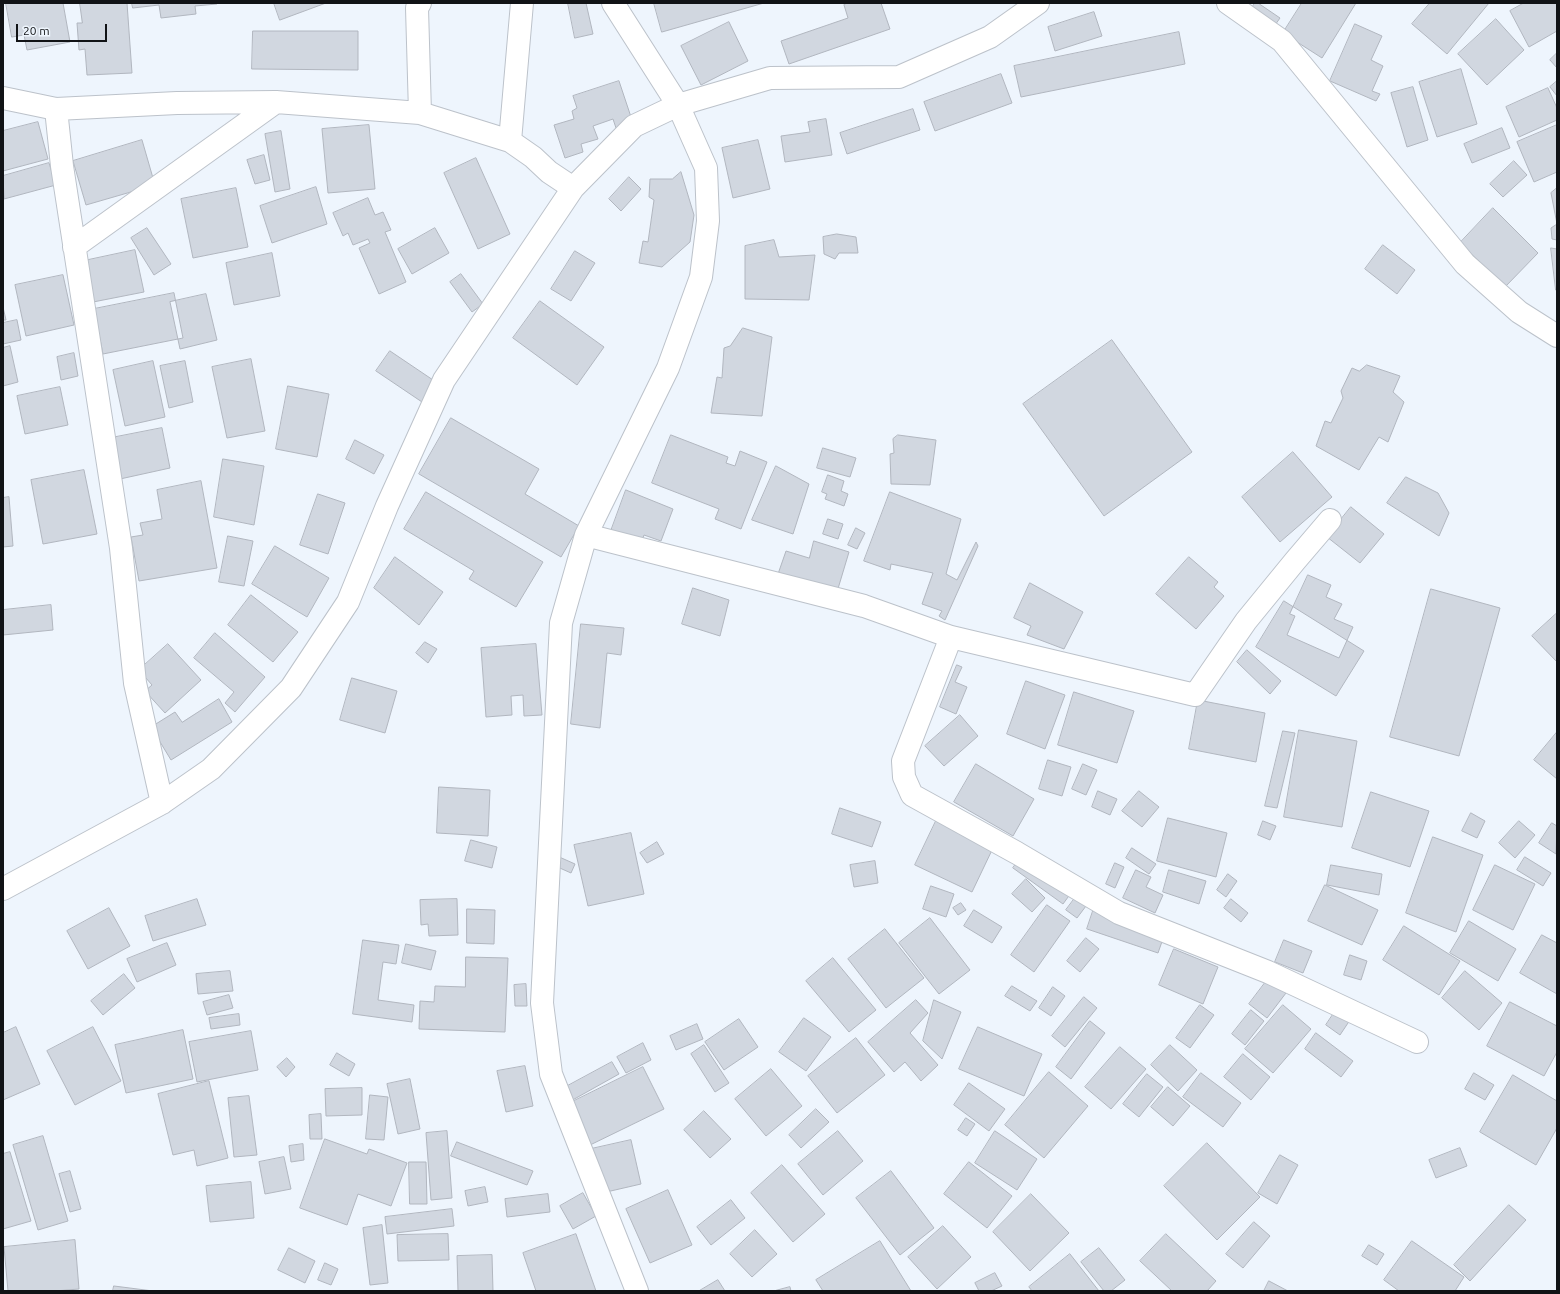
<!DOCTYPE html>
<html>
<head>
<meta charset="utf-8">
<style>
  body { margin:0 }
  #map { position:relative; width:1560px; height:1294px; overflow:hidden; background:#eef5fd; font-family:Ubuntu,sans-serif }
  canvas { display:block }
  .frame { position:absolute; inset:0; border:4px solid #111316; pointer-events:none }
  .scale { position:absolute; left:16px; top:24px; width:91px; height:18px; box-sizing:border-box; border:2px solid #111316; border-top:0; padding-left:5px; font-size:12px; line-height:14px; white-space:nowrap; color:#111316; -webkit-text-stroke:3px #eef5fd; paint-order:stroke }
</style>
</head>
<body>
<div id="map">
<canvas width="1560" height="1294"></canvas>
<div class="frame"></div>
<div class="scale">20 m</div>
</div>
<script>
const c = document.querySelector('canvas').getContext('2d');
c.lineJoin = 'round';
function fill(path, color) {
  c.fillStyle = color;
  c.fill(path, 'evenodd');
}
function trace(path, color, width, dash) {
  c.strokeStyle = color;
  c.lineWidth = width;
  c.lineCap = dash ? 'butt' : 'round';
  c.setLineDash(dash || []);
  c.stroke(path);
}
const building = new Path2D(`
  M6,3H63L70,42L27,50L24,35L12,37Z
  M80,3H127L132,73L87,75L85,49L79,50L77,23H82Z
  M132,3H217V4L195,6L196,14L161,18L159,5L133,8Z
  M274,3H326L280,20Z
  M568,3H586L593,34L575,38Z
  M654,3H764L662,32Z
  M848,3H881L890,29L789,64L781,41L848,18L844,5Z
  M1255,3H1258L1280,18L1273,28L1250,11Z
  M1302,3H1356L1322,58L1283,33Z
  M1430,3H1489L1447,54L1412,24Z
  M1524,3H1557V31L1529,47L1510,11Z
  M1094,12L1102,36L1055,51L1048,27Z
  M1496,19L1524,50L1487,85L1458,54Z
  M729,22L748,61L701,85L681,46Z
  M1355,24L1382,36L1371,60L1383,66L1372,91L1380,94L1376,101L1330,81Z
  M253,31H358V70L252,69Z
  M1179,32L1185,64L1021,97L1014,66Z
  M1557,53V68L1550,60Z
  M1461,69L1477,124L1437,137L1419,82Z
  M1001,74L1012,103L935,131L924,102Z
  M619,81L633,123L616,128L613,119L593,126L598,139L581,144L583,152L565,158L554,125L574,119L572,111L577,108L573,96Z
  M1557,81V96L1550,87Z
  M1413,87L1428,140L1407,147L1391,93Z
  M1548,88L1557,108V120L1519,137L1506,107Z
  M913,109L920,130L847,154L840,133Z
  M826,119L832,155L785,162L781,136L810,132L808,122Z
  M38,122L48,159L3,171V131Z
  M369,125L375,189L328,193L322,129Z
  M1557,125V172L1534,182L1517,142Z
  M1502,128L1510,148L1472,163L1464,144Z
  M281,131L290,189L275,192L265,134Z
  M142,140L155,185L86,205L73,161Z
  M758,140L770,189L733,198L722,148Z
  M264,155L270,180L255,184L247,160Z
  M476,158L510,234L478,249L444,173Z
  M1514,161L1527,175L1503,197L1490,184Z
  M49,163L56,185L4,199L3,176Z
  M681,172L694,215L690,242L662,267L639,263L643,241L648,242L654,200L649,197L650,179H672Z
  M629,177L641,189L621,211L609,199Z
  M316,187L327,224L272,243L260,206Z
  M236,188L248,247L193,258L181,199Z
  M1557,188V240L1552,239L1551,228L1557,224L1551,193Z
  M368,198L375,215L383,212L391,230L385,232L406,282L379,294L359,248L370,243L368,239L353,245L348,233L343,236L333,213Z
  M1493,208L1538,253L1505,287L1460,243Z
  M147,228L171,264L154,275L131,238Z
  M435,228L449,253L412,274L398,249Z
  M837,234L856,237L858,253H839L835,259L824,254L823,237Z
  M774,240L779,257L815,255L809,300L745,299V246Z
  M1383,245L1415,270L1397,294L1365,269Z
  M1551,248L1557,249V290H1556Z
  M135,250L144,292L88,303L79,262Z
  M575,251L595,263L571,301L551,289Z
  M272,253L280,296L234,305L226,263Z
  M461,274L483,304L472,312L450,282Z
  M63,275L74,325L26,336L15,285Z
  M174,293L183,338L103,354L94,309Z
  M206,294L217,340L180,349L170,302Z
  M540,301L604,347L577,385L513,338Z
  M3,307L6,320H3Z
  M17,320L21,340L3,344V323Z
  M743,328L772,337L762,416L711,413L717,377L722,378L724,348L730,346Z
  M1112,340L1192,452L1104,516L1023,404Z
  M10,346L18,382L3,386V348Z
  M390,351L436,382L422,402L376,371Z
  M74,353L78,376L61,380L57,357Z
  M251,359L265,431L227,438L212,367Z
  M153,361L165,417L125,426L113,370Z
  M185,361L193,402L169,408L160,366Z
  M1367,365L1400,376L1393,392L1404,402L1388,442L1379,437L1359,470L1316,446L1325,421L1331,423L1343,398L1341,391L1352,368L1359,371Z
  M288,386L329,394L317,457L276,449Z
  M60,387L68,425L25,434L17,396Z
  M451,418L539,469L525,494L579,526L561,557L419,474Z
  M162,428L170,468L120,479L111,438Z
  M671,435L728,457L726,463L735,466L740,451L767,462L741,529L715,519L719,509L652,483Z
  M898,435L936,440L930,485L891,484L890,454L894,453L893,439Z
  M355,440L384,455L374,474L346,459Z
  M823,448L856,458L850,477L817,468Z
  M1293,452L1332,497L1280,542L1242,497Z
  M223,459L264,466L254,525L214,517Z
  M776,466L809,484L793,534L752,520Z
  M84,470L97,534L43,544L31,480Z
  M828,475L844,481L841,491L848,494L844,506L825,499L827,494L822,492Z
  M1406,477L1438,493L1449,513L1439,536L1387,503Z
  M201,481L217,568L139,581L131,537L143,535L140,523L162,519L157,490Z
  M626,490L673,509L661,541L644,535L641,543L611,531Z
  M426,492L543,562L516,607L469,579L474,571L404,529Z
  M890,492L961,519L946,574L957,580L976,542L978,546L945,620L939,616L942,611L922,604L933,573L891,564L890,570L864,561Z
  M318,494L345,503L328,554L300,545Z
  M9,497L13,546L3,547V498Z
  M1351,507L1384,534L1360,563L1327,537Z
  M828,519L843,524L838,539L823,534Z
  M856,528L865,533L857,549L848,545Z
  M228,536L253,541L244,586L219,582Z
  M814,541L849,552L837,592L778,574L786,551L809,558Z
  M275,546L329,578L307,617L252,584Z
  M395,557L443,592L419,625L374,588Z
  M1189,557L1218,582L1214,587L1224,596L1196,629L1156,594Z
  M1308,575L1331,585L1326,597L1342,604L1334,619L1353,627L1339,658L1287,635L1295,616L1290,614Z
  M1030,583L1083,612L1064,649L1027,635L1031,626L1014,618Z
  M693,588L729,600L720,636L682,624Z
  M1431,589L1500,608L1459,756L1390,737Z
  M251,595L298,632L273,662L228,625Z
  M1284,601L1364,651L1336,696L1256,647Z
  M51,605L53,630L3,635V610Z
  M1557,613V662L1532,636Z
  M581,624L624,628L621,655L607,653L600,728L571,724Z
  M215,633L265,677L235,712L225,703L234,692L194,658Z
  M425,642L437,649L428,663L416,653Z
  M168,644L201,680L165,713L145,691L152,685L139,670Z
  M536,644L542,715L524,716L523,695L511,696L512,715L486,717L481,648Z
  M1247,650L1281,681L1270,694L1237,662Z
  M957,665L962,667L955,682L967,687L956,714L940,707Z
  M352,678L397,691L385,733L340,720Z
  M1026,681L1065,695L1045,749L1007,734Z
  M1074,692L1134,711L1117,763L1058,745Z
  M219,699L232,722L171,760L151,727L175,712L182,722Z
  M1198,700L1265,713L1256,762L1189,749Z
  M960,715L978,736L944,766L925,746Z
  M1299,730L1357,741L1342,827L1284,817Z
  M1283,731L1295,733L1277,808L1265,806Z
  M1557,732V779L1534,760Z
  M1048,760L1071,767L1062,796L1039,789Z
  M976,764L1034,799L1013,836L954,802Z
  M1083,764L1097,770L1086,795L1072,789Z
  M439,787L490,790L488,836L437,833Z
  M1098,791L1117,799L1110,815L1092,807Z
  M1139,791L1159,807L1142,827L1122,811Z
  M1371,792L1429,811L1410,867L1352,848Z
  M840,808L881,822L872,847L832,834Z
  M1471,813L1485,821L1477,838L1462,831Z
  M1168,818L1227,833L1216,877L1157,861Z
  M936,821L993,848L972,892L915,865Z
  M1263,821L1276,826L1270,840L1258,835Z
  M1519,821L1535,835L1515,858L1499,843Z
  M1552,823L1557,826L1556,854L1539,843Z
  M631,833L644,894L588,906L574,845Z
  M1433,837L1483,855L1456,932L1406,913Z
  M471,840L497,847L492,868L465,861Z
  M657,842L664,854L647,863L640,853Z
  M1132,848L1156,864L1149,874L1126,858Z
  M557,856L575,864L571,873L553,865Z
  M1021,857L1071,893L1063,904L1013,868Z
  M1525,857L1551,873L1543,886L1517,870Z
  M875,861L878,883L854,887L850,865Z
  M1115,863L1124,867L1115,888L1106,884Z
  M1331,865L1382,874L1379,895L1327,885Z
  M1495,865L1535,884L1513,930L1473,910Z
  M1136,870L1151,877L1146,887L1163,895L1155,913L1123,898Z
  M1169,870L1206,881L1199,904L1163,892Z
  M1228,874L1237,881L1226,897L1217,890Z
  M1026,879L1045,898L1032,912L1012,894Z
  M1325,885L1378,910L1362,945L1308,921Z
  M931,886L954,894L946,917L923,909Z
  M1078,894L1089,902L1077,918L1066,910Z
  M197,899L206,925L153,941L145,916Z
  M457,899L458,935L429,936L428,924L421,925L420,900Z
  M1231,899L1248,913L1241,922L1224,908Z
  M961,903L966,910L958,915L953,908Z
  M1047,905L1070,921L1034,972L1011,955Z
  M109,908L130,946L88,969L67,931Z
  M1094,908L1165,933L1158,953L1087,929Z
  M467,909L495,910L494,944L467,943Z
  M974,910L1002,927L992,943L964,926Z
  M930,918L970,970L939,994L899,943Z
  M1469,921L1516,949L1498,981L1450,953Z
  M1404,926L1460,961L1439,995L1383,960Z
  M885,929L924,978L886,1008L848,959Z
  M1542,935L1557,943V994L1520,973Z
  M1086,938L1099,949L1080,972L1067,961Z
  M363,940L399,945L396,964L383,962L378,1000L414,1005L412,1022L353,1014Z
  M1284,940L1312,951L1303,973L1275,962Z
  M167,943L176,965L137,982L127,959Z
  M406,944L436,951L431,970L402,963Z
  M1174,949L1218,967L1203,1004L1159,985Z
  M1350,955L1367,961L1361,980L1344,975Z
  M466,957L508,958L505,1032L419,1029L420,1001L434,1002L435,986L465,987Z
  M833,958L876,1010L849,1032L806,981Z
  M230,971L233,991L198,994L196,974Z
  M1465,971L1502,1003L1479,1030L1442,998Z
  M124,974L135,988L103,1015L91,1001Z
  M1268,979L1286,993L1267,1018L1249,1004Z
  M526,984L527,1006H515L514,985Z
  M1012,986L1037,1001L1030,1011L1005,996Z
  M1053,987L1065,996L1051,1016L1039,1008Z
  M229,995L233,1008L207,1015L203,1002Z
  M1084,997L1097,1008L1065,1047L1052,1036Z
  M916,1000L928,1013L910,1033L938,1065L921,1081L905,1062L894,1072L868,1042Z
  M934,1000L961,1012L942,1059L923,1041Z
  M1510,1002L1557,1026V1052L1544,1076L1487,1046Z
  M1200,1005L1214,1015L1190,1048L1176,1038Z
  M1283,1005L1311,1029L1273,1073L1245,1049Z
  M1338,1007L1352,1017L1340,1035L1326,1025Z
  M1251,1010L1264,1021L1245,1045L1232,1034Z
  M239,1014L240,1025L211,1029L209,1018Z
  M804,1018L831,1037L806,1071L779,1052Z
  M739,1019L758,1047L724,1070L705,1042Z
  M1090,1021L1105,1033L1071,1079L1056,1067Z
  M697,1024L703,1039L676,1050L670,1036Z
  M16,1027L40,1084L3,1100V1033Z
  M93,1027L121,1081L75,1105L47,1051Z
  M978,1027L1042,1054L1024,1096L959,1069Z
  M183,1030L193,1079L126,1093L115,1045Z
  M251,1031L258,1070L197,1082L189,1042Z
  M1316,1033L1353,1061L1341,1077L1305,1049Z
  M856,1038L885,1075L837,1113L808,1076Z
  M643,1043L651,1060L626,1073L617,1057Z
  M704,1045L729,1083L715,1092L691,1054Z
  M1170,1045L1197,1070L1178,1091L1151,1065Z
  M1120,1047L1146,1069L1111,1109L1085,1087Z
  M337,1053L355,1064L349,1076L330,1065Z
  M1243,1054L1270,1077L1251,1100L1224,1077Z
  M287,1058L295,1067L286,1077L277,1067Z
  M612,1062L619,1074L569,1102L562,1089Z
  M525,1066L533,1106L506,1112L497,1071Z
  M643,1067L664,1109L588,1146L568,1104Z
  M771,1069L802,1106L766,1136L735,1099Z
  M1049,1072L1088,1106L1044,1158L1005,1125Z
  M1201,1073L1241,1103L1223,1127L1183,1097Z
  M1474,1073L1494,1085L1485,1100L1465,1089Z
  M1147,1074L1163,1087L1139,1117L1123,1104Z
  M1513,1075L1557,1101V1128L1536,1165L1480,1132Z
  M410,1079L420,1129L398,1134L387,1084Z
  M209,1081L228,1158L197,1166L194,1150L173,1155L158,1094Z
  M969,1083L1005,1109L989,1131L954,1105Z
  M1168,1087L1190,1106L1173,1126L1151,1107Z
  M362,1088V1115L326,1116L325,1089Z
  M370,1095L388,1097L384,1140L366,1139Z
  M249,1096L257,1155L234,1157L228,1098Z
  M816,1109L829,1122L801,1148L789,1135Z
  M704,1111L731,1139L710,1158L684,1130Z
  M321,1114L322,1139H310L309,1115Z
  M966,1118L975,1124L967,1136L958,1130Z
  M447,1131L452,1198L431,1200L426,1133Z
  M838,1131L863,1161L823,1195L798,1164Z
  M995,1131L1037,1159L1017,1190L975,1163Z
  M43,1136L68,1221L38,1230L13,1145Z
  M325,1139L367,1154L369,1149L407,1163L391,1206L358,1194L347,1225L300,1208Z
  M631,1140L641,1184L602,1193L591,1149Z
  M457,1142L533,1171L527,1185L451,1156Z
  M1207,1143L1260,1197L1217,1240L1164,1186Z
  M303,1144L304,1160L291,1162L289,1146Z
  M1460,1148L1467,1166L1436,1178L1429,1160Z
  M10,1152L31,1221L3,1229V1154Z
  M1280,1155L1298,1165L1277,1204L1258,1193Z
  M284,1157L291,1189L265,1194L259,1162Z
  M409,1162H426L427,1204H410Z
  M969,1162L1012,1196L987,1228L944,1194Z
  M782,1165L825,1214L793,1242L751,1193Z
  M70,1171L81,1209L70,1212L59,1174Z
  M891,1171L934,1228L900,1255L856,1198Z
  M251,1182L254,1218L210,1222L206,1186Z
  M485,1187L488,1202L468,1206L465,1191Z
  M668,1190L692,1245L650,1263L626,1209Z
  M583,1193L596,1216L573,1229L560,1206Z
  M548,1194L550,1212L507,1217L505,1199Z
  M1031,1194L1069,1233L1030,1271L993,1232Z
  M731,1200L745,1218L711,1245L697,1227Z
  M1509,1205L1526,1220L1470,1281L1454,1265Z
  M452,1209L454,1226L387,1234L385,1217Z
  M1254,1222L1270,1236L1243,1268L1226,1254Z
  M382,1225L388,1283L370,1285L363,1228Z
  M943,1226L971,1257L937,1289L908,1257Z
  M755,1230L777,1254L752,1277L730,1254Z
  M448,1234L449,1260L398,1261L397,1235Z
  M576,1234L596,1291H536L523,1253Z
  M1166,1234L1216,1281L1207,1291H1172L1140,1261Z
  M75,1240L79,1289L55,1291H8L4,1247Z
  M880,1241L911,1291H823L816,1280Z
  M1412,1241L1464,1277L1455,1291H1399L1384,1280Z
  M1369,1245L1384,1254L1377,1265L1362,1256Z
  M289,1248L315,1261L305,1283L278,1270Z
  M1099,1248L1125,1280L1111,1291H1104L1081,1262Z
  M1070,1254L1099,1291H1032L1029,1287Z
  M492,1255L493,1291H458L457,1256Z
  M325,1263L338,1269L331,1285L318,1280Z
  M995,1273L1002,1286L991,1291H979L975,1283Z
  M718,1280L725,1291H699Z
  M1269,1281L1288,1291H1264Z
  M114,1286L153,1291H113Z
  M790,1287L791,1291H774Z`);
fill(building, '#d1d7e0');
trace(building, '#b1b6bf', 1);
const street = new Path2D(`
  M420,3L417,8L420,113
  M613,3L678,105L706,168L708,221L701,277L668,368L586,535L561,623L542,1003L551,1074L637,1291
  M1228,3L1282,41L1465,264L1519,312L1557,336
  M3,98L56,109L177,103L276,102L420,113L510,141L533,157L549,172L573,188
  M56,109L62,166L121,548L135,683L162,803
  M510,141L522,3
  M74,247L276,102
  M586,535L864,606L951,637L1195,695L1246,621L1295,561L1330,520
  M951,637L903,761L904,777L912,795L1017,853L1119,913L1268,972L1417,1042
  M3,889L162,803L211,769L291,688L348,602L387,506L444,380L573,188L634,126L678,105L770,78L899,77L990,37L1038,3`);
trace(street, '#bcc2ca', 24);
trace(street, '#fff', 22);
</script>
</body>
</html>
